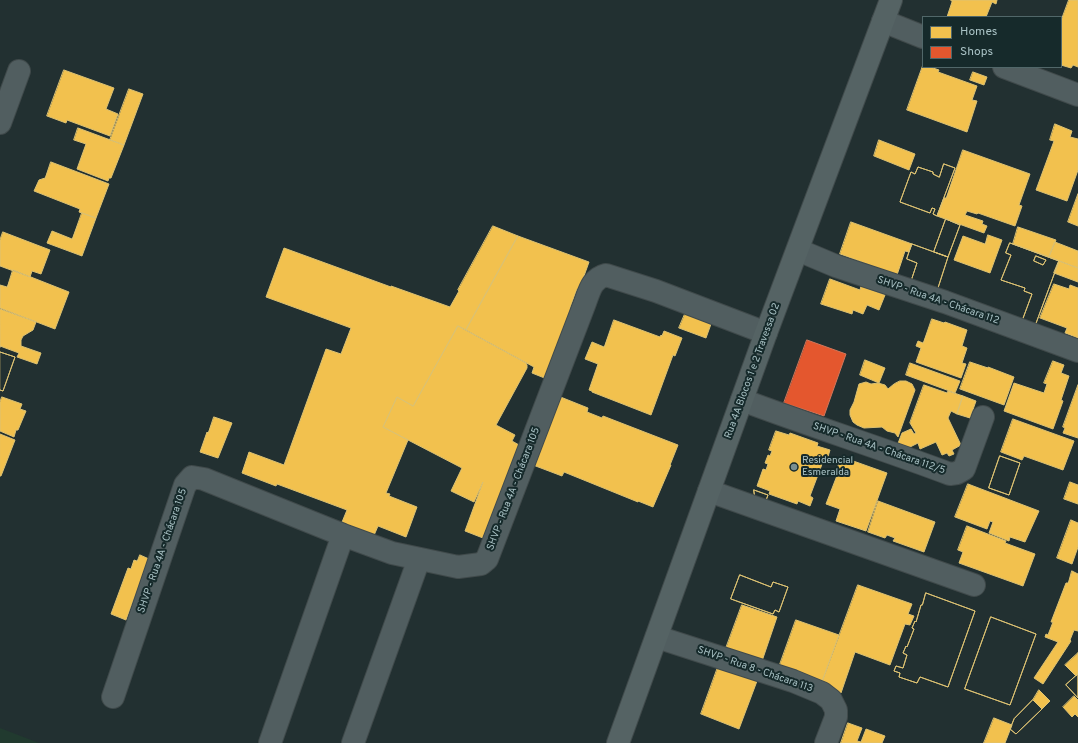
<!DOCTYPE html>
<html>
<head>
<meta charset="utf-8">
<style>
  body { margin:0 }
  #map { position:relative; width:1078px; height:743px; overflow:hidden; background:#223031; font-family:Overpass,sans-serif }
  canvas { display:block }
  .legend { position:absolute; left:922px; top:16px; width:140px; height:52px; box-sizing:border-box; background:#162a2b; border:1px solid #516769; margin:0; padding:5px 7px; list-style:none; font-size:12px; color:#a9c2c5 }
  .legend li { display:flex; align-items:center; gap:8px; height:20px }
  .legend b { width:20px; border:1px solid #516769 }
</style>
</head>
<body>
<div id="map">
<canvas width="1078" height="743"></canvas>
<ul class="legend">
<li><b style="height:11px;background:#f2c14e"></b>Homes</li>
<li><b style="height:11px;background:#e4572e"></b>Shops</li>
</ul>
</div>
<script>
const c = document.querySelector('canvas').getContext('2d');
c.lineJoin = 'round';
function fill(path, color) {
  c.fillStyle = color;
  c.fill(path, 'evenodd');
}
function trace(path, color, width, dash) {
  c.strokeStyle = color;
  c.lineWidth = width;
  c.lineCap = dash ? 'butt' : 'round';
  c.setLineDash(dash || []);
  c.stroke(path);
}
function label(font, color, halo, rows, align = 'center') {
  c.font = font + ' Overpass,sans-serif';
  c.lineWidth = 4;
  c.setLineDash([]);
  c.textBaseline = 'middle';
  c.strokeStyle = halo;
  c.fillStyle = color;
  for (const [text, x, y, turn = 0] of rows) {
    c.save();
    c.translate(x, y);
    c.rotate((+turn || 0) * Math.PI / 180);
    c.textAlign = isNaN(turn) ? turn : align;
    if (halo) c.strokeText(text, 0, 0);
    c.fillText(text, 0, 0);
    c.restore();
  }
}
fill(new Path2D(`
  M0,728L39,743H0Z`), '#213a2f');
const homes = new Path2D(`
  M951,0H997L996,4L992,2L986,17H947L952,2Z
  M1069,0H1078V67L1073,65L1071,68L1061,65V21Z
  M923,65V67H930L939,70L938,72L977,86L972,100L977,101L967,132L907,110Z
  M64,70L114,88L106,109L118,114L110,136L67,120L66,123L47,116Z
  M973,72L987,77L984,85L970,80Z
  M129,89L143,94L124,145L110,140Z
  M1055,124L1072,131L1070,137L1078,139V170L1067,201L1036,190L1054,141L1050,140Z
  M78,128L124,145L111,178H109L108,181L77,169L86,144L74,140Z
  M879,140L915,154L909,170L874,156Z
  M963,150L1030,174L1019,205L1022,206L1015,226L978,213L977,214L967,211L965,215L983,221L982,224L987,226L984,233L937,216L944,198H946Z
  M51,162L109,184L96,218L79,212L80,209L34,191L39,180L45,178Z
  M944,164L955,168L937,216L933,214L935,209L932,208L930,213L900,202L911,172L915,174L918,167L933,172V174L939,177Z
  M944,164L955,168L937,216L933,214L935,209L932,208L930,213L900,202L911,172L915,174L918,167L933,172V174L939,177Z
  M1078,194V226L1068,222Z
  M82,213L96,218L82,256L47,243L52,231L72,239Z
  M946,219L960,225L948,257L934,252Z
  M946,219L960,225L948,257L934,252Z
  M851,222L912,244L909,252L905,251L897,275L840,254Z
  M493,226L518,236L466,330L458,326L413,406L397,397L383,427L408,440L386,493L390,494L389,496L417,507L406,537L378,526L372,540L340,527L347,510L277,484L276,486L242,473L249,452L284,465L326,349L341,354L351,328L266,297L284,248L391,287V286L450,307L459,291L458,290Z
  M1018,227L1056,240L1049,257L1013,244Z
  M3,232L50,250L41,274L32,271L30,277L0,266V240Z
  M988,235L1002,240L990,273L954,260L963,236L985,244Z
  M518,236L589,262L579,290L577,289L570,308L572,309L547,379L532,373L534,367L466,330Z
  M1055,242L1078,251V268L1049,257Z
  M1010,243L1059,261L1035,326L1022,321L1032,294L1024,291L1025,288L1001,280L1011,255L1006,253ZM1036,256L1046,260L1043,265L1034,261Z
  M1010,243L1059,261L1035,326L1022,321L1032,294L1024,291L1025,288L1001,280L1011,255L1006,253ZM1036,256L1046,260L1043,265L1034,261Z
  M912,244L948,257L937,291L911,281L917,263L907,259Z
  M912,244L948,257L937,291L911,281L917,263L907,259Z
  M1059,261L1078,268V282L1054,273Z
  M13,270L69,292L55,329L0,308V285L7,287Z
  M830,279L860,290L861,286L885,295L879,310L867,305L863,314L853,310L852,314L821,304Z
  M1054,284L1069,289L1070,285L1078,288V338L1065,333L1067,328L1040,318Z
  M0,309L36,322L33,330L23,336L21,340V346L41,353L37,364L17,357L19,353L0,346V347Z
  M685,314L711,324L706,338L679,328Z
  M932,319L944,323L945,322L967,330L962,346L967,348L962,363L966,364L961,378L916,362L921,348L916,346L918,341L923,343Z
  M614,320L660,337L661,335L662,336L664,331L682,338L675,356L673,355L651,415L592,392V391L589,390L598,364L585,359L592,342L604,347Z
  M458,326L526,363L527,365V368L496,425L515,435L512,441L519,445L483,538L465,531L483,482L474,502L451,491L462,468L383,427L397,397L413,406Z
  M0,352L15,357L3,391L0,390Z
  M0,352L15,357L3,391L0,390Z
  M865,360L885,368L879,383L860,375Z
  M1053,361L1064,365L1061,373L1069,376L1061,400L1063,401L1053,429L1004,411L1014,383L1044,393L1047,384L1044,383Z
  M970,362L988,368V367L1014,377L1004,405L960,389Z
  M910,363L960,381L955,393L906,375Z
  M900,381H906L912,384L915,390L898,437L895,433L887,431L882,427L864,428L857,425L853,422L850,415V410L854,402L859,384L866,382L871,384L878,383L885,385L888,389L894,384Z
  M924,385L947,393L948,391L963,396L957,414L951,411L948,418L961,445L952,450L954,454L949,456L947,453L942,455L936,442L920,449L918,443L906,449L897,446L902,433L911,429L914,434L916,433L910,423Z
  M1078,385V438L1063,433L1065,428L1063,427Z
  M558,396L588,408L587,412L602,418L603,416L678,445L670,465H671L653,507L638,501V502L564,472L562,476L533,465Z
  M963,396L976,401L970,418L957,414Z
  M2,397L22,404L20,409L26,411L18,430H16L14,437L0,431V402Z
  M214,417L232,423L218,458L200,452L207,432L208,433Z
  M1013,419L1074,441L1063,470L1024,456L1022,460L1001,452Z
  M776,431L789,435L790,433L818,443L817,446L830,450L827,460L824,459L810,496L813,498L810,506L798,501L797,504L769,494L770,491L757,486L763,469L766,470L768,464L765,463L768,455L770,456L772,451L769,450Z
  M0,434L15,440L1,476H0Z
  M1000,456L1020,463L1009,495L989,488Z
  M1000,456L1020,463L1009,495L989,488Z
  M842,457L887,473L866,531L836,521L840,509L826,504L838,473L836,472Z
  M1070,482L1078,485V504L1064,499Z
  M968,484L1039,511L1025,542L1010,537L1009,541L989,533L993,522L990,521L987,529L955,517Z
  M754,490L768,495L765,503L755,497Z
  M754,490L768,495L765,503L755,497Z
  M878,501L935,522L924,552L893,541L895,538L887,535L885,538L868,532Z
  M1071,520L1078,523V547L1072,564L1057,558Z
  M967,526L1006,541L1005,543L1035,554L1023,586L959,563L963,552L958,550Z
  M140,555L149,559L126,620L111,614L128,568L131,569L134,560L137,561Z
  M1072,571L1078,574V631L1074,630L1070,640L1071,641L1043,684L1034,678L1058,642L1045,637L1046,634L1048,635L1053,622H1051L1066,583H1068Z
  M740,575L771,587L773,582L788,587L779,612L775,610L773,614L731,599Z
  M740,575L771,587L773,582L788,587L779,612L775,610L773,614L731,599Z
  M858,585L912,604L908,614L914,616L910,625L905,624L890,665L855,652L841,693L821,685Z
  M926,593L975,611L948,687L920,677L917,683L899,677L900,673L894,671L896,666L903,668L907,655L903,653L906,646L907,647L914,629L912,628L915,621L916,622L921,605H922Z
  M926,593L975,611L948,687L920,677L917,683L899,677L900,673L894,671L896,666L903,668L907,655L903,653L906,646L907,647L914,629L912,628L915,621L916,622L921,605H922Z
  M742,605L777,617L761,664L725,651Z
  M991,617L1036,634L1010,705L965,689Z
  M991,617L1036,634L1010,705L965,689Z
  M796,620L839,635L821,685L778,670Z
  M1078,653V674L1076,676L1065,665Z
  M718,667L757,681L739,729L701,714Z
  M1078,674V698L1066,685Z
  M1078,674V698L1066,685Z
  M1039,690L1050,701L1042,709L1033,700Z
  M1074,696L1078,700V717L1075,714L1072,717L1063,707Z
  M1033,700L1042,709L1016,734L1010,729L1014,719Z
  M1033,700L1042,709L1016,734L1010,729L1014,719Z
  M994,718L1012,725L1005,743H984Z
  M848,723L862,728L857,741L861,742L866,729L885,736L882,743H841Z`);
fill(homes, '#f2c14e');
trace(homes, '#dcc172', 1);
const shops = new Path2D(`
  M807,340L846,354L824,416L784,403Z`);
fill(shops, '#e4572e');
trace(shops, '#d2775b', 1);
const street = new Path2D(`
  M883,21L923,37
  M1004,67L1078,95
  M0,123L19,71
  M798,250L836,266L945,302L1078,351
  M742,400C811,426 881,448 950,474L957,473L964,469L983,417
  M709,491L974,585
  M657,637L793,681L822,693L831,700L836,710V717L826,743
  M113,697L185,485L192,477L204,479L343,535L392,553L458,567L481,564L487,559L583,308C589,294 590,279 606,275L656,291L766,333
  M270,743L343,535
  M353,743L419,559`);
const secondary = new Path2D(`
  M618,743L766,333L891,0`);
trace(street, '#404a4b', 24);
trace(secondary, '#404a4b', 24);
trace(street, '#515e60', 22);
trace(secondary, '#556364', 22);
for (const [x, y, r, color] of [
  [794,467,4,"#7a8f91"]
]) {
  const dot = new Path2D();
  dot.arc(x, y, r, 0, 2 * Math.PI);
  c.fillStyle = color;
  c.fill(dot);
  trace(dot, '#162a2b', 1.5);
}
label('10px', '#a9c2c5', '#162a2b', [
  ["SHVP - Rua 4A - Chácara 112",938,301,19],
  ["Rua 4A Blocos 1 e 2 Travessa 02",753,371,-70],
  ["SHVP - Rua 4A - Chácara 112/5",879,449,19],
  ["SHVP - Rua 4A - Chácara 105",514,489,-69],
  ["SHVP - Rua 4A - Chácara 105",163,551,-71],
  ["SHVP - Rua 8 - Chácara 113",755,670,19]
]);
label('10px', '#a9c2c5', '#162a2b', [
  ["Residencial",802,461],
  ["Esmeralda",802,473]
], 'left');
</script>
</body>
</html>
